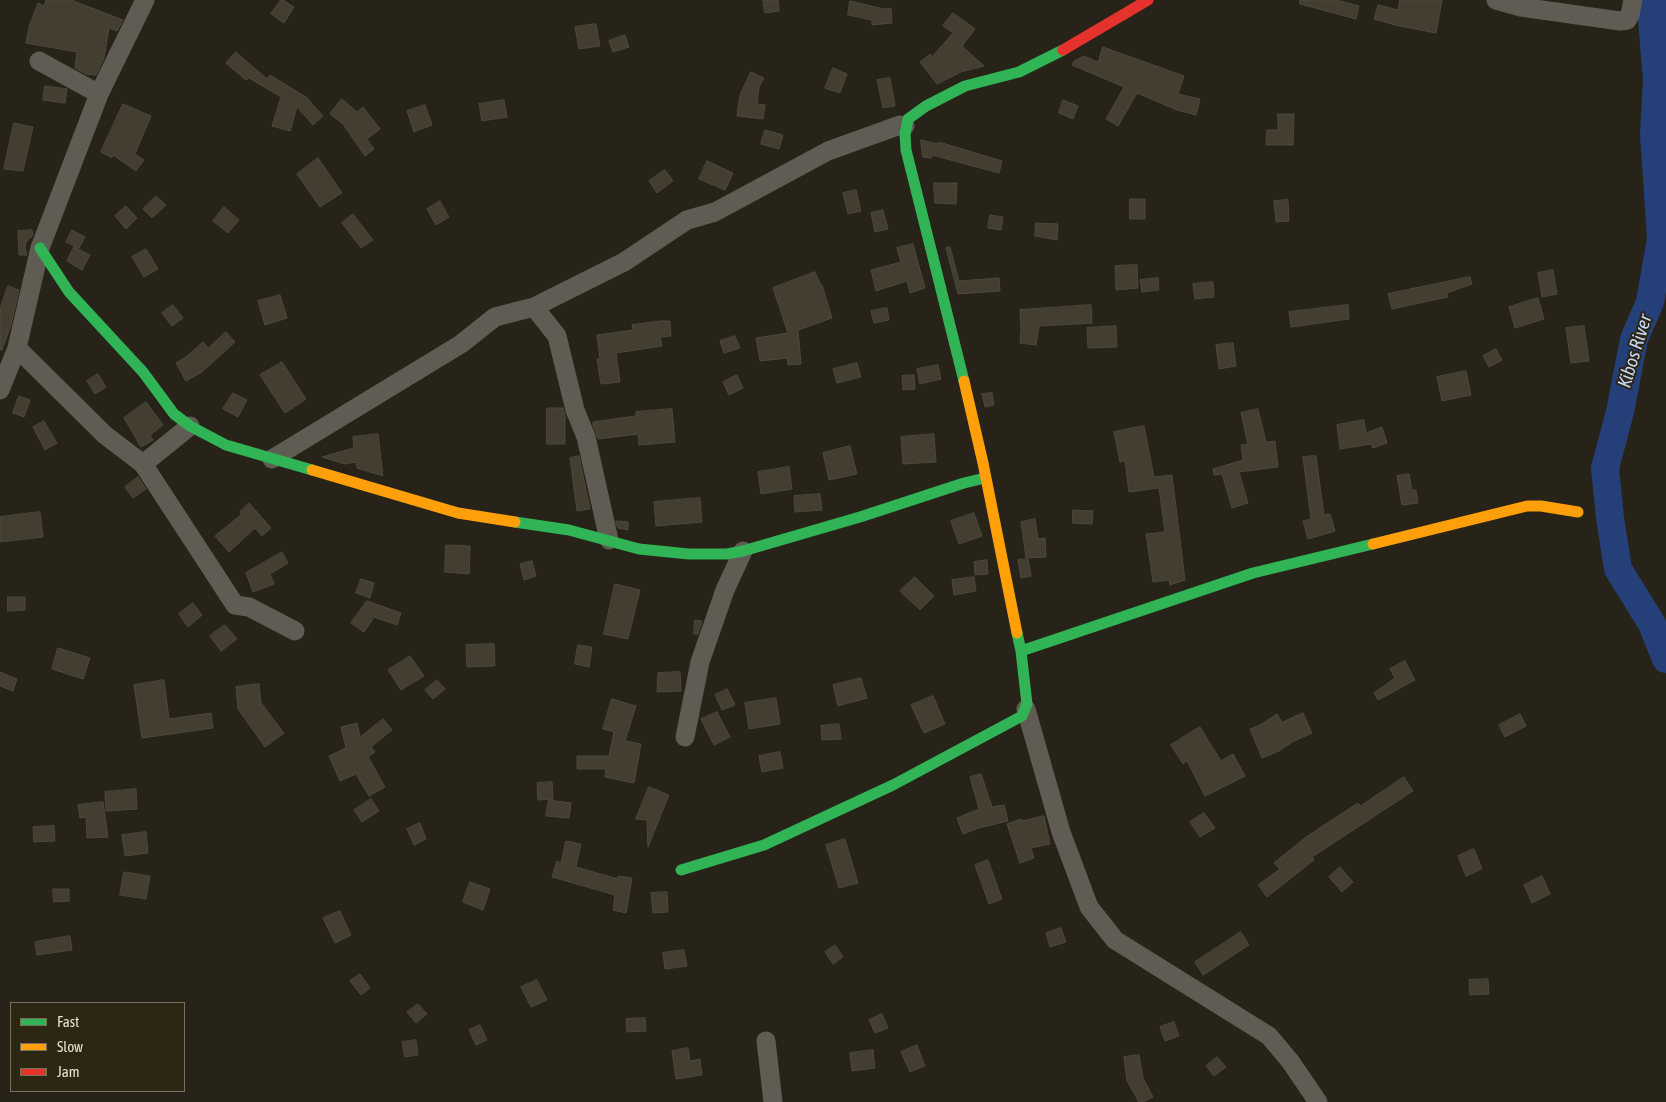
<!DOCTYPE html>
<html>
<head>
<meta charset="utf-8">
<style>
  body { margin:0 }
  #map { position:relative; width:1666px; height:1102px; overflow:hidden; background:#272318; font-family:"Asap Condensed",sans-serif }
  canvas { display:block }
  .legend { position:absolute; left:10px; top:1002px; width:175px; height:90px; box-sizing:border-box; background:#2d2612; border:1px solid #777160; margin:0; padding:6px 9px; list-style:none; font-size:15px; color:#e5e1d5 }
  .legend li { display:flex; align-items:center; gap:10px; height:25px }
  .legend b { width:25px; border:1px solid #777160 }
</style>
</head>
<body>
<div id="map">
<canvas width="1666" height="1102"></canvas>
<ul class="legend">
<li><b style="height:6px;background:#30b455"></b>Fast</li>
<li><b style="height:6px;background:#ff9f0a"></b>Slow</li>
<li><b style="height:6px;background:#e5322d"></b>Jam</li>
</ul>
</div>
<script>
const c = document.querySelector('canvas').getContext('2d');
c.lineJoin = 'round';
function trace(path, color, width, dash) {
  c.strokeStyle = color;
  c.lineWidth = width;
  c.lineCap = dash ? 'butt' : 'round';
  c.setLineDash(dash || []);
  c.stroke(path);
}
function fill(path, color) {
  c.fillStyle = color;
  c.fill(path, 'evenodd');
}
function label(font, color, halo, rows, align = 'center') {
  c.font = font + ' "Asap Condensed",sans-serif';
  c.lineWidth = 4;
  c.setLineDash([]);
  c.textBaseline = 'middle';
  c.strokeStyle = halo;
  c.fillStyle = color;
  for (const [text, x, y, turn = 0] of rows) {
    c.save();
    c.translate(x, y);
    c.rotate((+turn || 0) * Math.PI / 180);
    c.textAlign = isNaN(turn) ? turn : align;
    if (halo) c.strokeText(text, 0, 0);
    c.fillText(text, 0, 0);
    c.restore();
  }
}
trace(new Path2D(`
  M1656,0L1652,19L1657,80L1654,134L1661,239L1650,302L1634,339L1620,412L1605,468L1610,518L1618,569L1652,624L1666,659`), '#253f78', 28);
const building = new Path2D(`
  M46,0H71L123,20L117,31L109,28L104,58L96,75L86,74L75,68L77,52L26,43L29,27L38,3L44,6Z
  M281,0H283L294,7L284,23L271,14Z
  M763,0H778L779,11L765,13Z
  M1300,0H1337L1359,6L1356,19L1300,4Z
  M1400,0H1442L1436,33L1395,25L1374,19L1378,5L1398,10Z
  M850,1L884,9L891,8L892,23L872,25V20L848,15Z
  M953,13L975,29L962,46L984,66L961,72L937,84L920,62L930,54L932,57L953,33L943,26Z
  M596,24L600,46L579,49L575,27Z
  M625,35L629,47L613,52L609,41Z
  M1103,47L1184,76L1178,94L1200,99L1196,115L1177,110L1137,93L1118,126L1106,119L1124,87L1072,65L1074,61L1084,56L1098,62Z
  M236,52L267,79L270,75L306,97L323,116L313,125L297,107L290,131L272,126L281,97L249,78L246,80L226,63Z
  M833,68L847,74L840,93L825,88Z
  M751,72L764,78L759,87L757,104L765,105L763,119L737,116L740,95Z
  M890,78L895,106L883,108L877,80Z
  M45,86L67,89L65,103L43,100Z
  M342,99L357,112L363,107L380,129L367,139L374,149L365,156L343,124L330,114Z
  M504,100L507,117L482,121L479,104Z
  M1063,100L1078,106L1073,119L1059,113Z
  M123,104L151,116L135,154L144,160L136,171L113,155L112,158L101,152Z
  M425,105L432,125L414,132L407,111Z
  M1278,114H1294L1293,145H1266L1267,130H1278Z
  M14,123L33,127L23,171L4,169Z
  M765,130L783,135L779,149L761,144Z
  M921,140L938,144L939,142L1002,161L999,173L932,155L931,158L923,157Z
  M318,158L342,193L320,207L297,174Z
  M707,161L733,173L725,190L699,179Z
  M665,170L673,181L657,193L649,181Z
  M934,183H957L956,204L935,203Z
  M856,190L861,211L848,214L843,193Z
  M156,196L166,205L152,218L143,209Z
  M1130,199H1145V219H1130Z
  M1288,200L1289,221L1276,222L1274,201Z
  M440,201L449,217L436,225L427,209Z
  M126,206L137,218L126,229L115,216Z
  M224,207L239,220L228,233L213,221Z
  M883,210L888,229L875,232L871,213Z
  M353,214L373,240L361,248L342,223Z
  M990,215L1003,217L1001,230L988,228Z
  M1036,223L1058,224L1057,240L1035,236Z
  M32,230L33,235L26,242L25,248L27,255H19L18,231Z
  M72,230L85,237L79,248L66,242Z
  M913,244L925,288L910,293L907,281L876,291L871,270L901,262L897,248Z
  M74,247L90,255L82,270L67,261Z
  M950,247L959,281L999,278L1000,291L958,294L946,248Z
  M146,249L158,269L144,277L132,257Z
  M1137,265L1138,288L1116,290L1115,266Z
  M1553,270L1557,294L1542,297L1538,273Z
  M815,272L821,286L822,285L832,318L798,330L801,364L788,365L787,358L760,361L756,338L788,333L773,288Z
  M1470,277L1472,284L1447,293L1448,297L1392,309L1388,294Z
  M1158,278L1159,290L1142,292L1140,280Z
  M1213,282L1214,297L1195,299L1193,284Z
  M8,286L19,290L11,325L2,350H0V309Z
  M280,295L287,318L265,325L258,301Z
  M1538,298L1544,319L1515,328L1509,307Z
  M173,305L183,318L172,326L162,313Z
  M1091,305L1092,323L1039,326L1036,345L1020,343L1021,329L1020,310Z
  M1348,305L1349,319L1291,327L1289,312Z
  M887,308L889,320L874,323L871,311Z
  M661,321H670L671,336L660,337L662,346L616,353L620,382L601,384L597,359H600L597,335L633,330L632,325Z
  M1116,326L1117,347L1088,348L1087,328Z
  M1584,326L1589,361L1571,363L1566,328Z
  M226,332L235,342L202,372L186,381L176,363L187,356L203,342L208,348Z
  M735,336L740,348L724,353L720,341Z
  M1233,343L1236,366L1219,369L1216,345Z
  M1496,349L1502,360L1489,367L1483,356Z
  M282,362L306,399L285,413L260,375Z
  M857,363L861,377L837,383L833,369Z
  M938,365L941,379L920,384L917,369Z
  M1466,371L1471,395L1442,401L1437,377Z
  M98,374L106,387L95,394L87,381Z
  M737,375L743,388L729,395L723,382Z
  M914,375L915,389L903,390L902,376Z
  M233,393L247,400L238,417L223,409Z
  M992,393L994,405L985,407L982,394Z
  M19,396L30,400L24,417L13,413Z
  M146,402L163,425L150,435L153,440L141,447L124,418Z
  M547,408H563L565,415V444H547Z
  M672,409L675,442L639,445L638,434L598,439L593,425V422L636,416V412Z
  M1258,409L1266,442L1275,441L1278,467L1239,472L1248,503L1232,508L1222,474L1214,475L1213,469L1243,460L1241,445L1248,444L1241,413Z
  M1364,420L1366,433L1382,427L1387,443L1373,448L1371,444L1340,449L1337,425Z
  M44,421L57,443L45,450L33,427Z
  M1144,426L1154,477L1172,475L1185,580L1170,585L1169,580L1153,582L1146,534L1165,532L1159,488L1129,492L1125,461L1120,462L1114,432Z
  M378,434L383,476L357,468L356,462L345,464L322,457L354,448L353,437Z
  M934,434L936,462L903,464L901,437Z
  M850,446L857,474L829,480L823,453Z
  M579,456L590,509L577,511L570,458Z
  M1316,456L1324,515L1330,514L1335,531L1308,539L1303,521L1311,519L1303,457Z
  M789,467L792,489L761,494L758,472Z
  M1409,474L1412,490H1416L1418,503L1402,505L1397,476Z
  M138,477L146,489L133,498L125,487Z
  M820,494L822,510L795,512L794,496Z
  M700,498L702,522L656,526L654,502Z
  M249,503L271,528L262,536L255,528L229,552L215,536L242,514L240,512Z
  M1073,510L1093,511L1092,524L1073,523Z
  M40,512L43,537L0,542V517Z
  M974,513L982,536L959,544L951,521Z
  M1035,519L1038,539L1045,538L1046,557L1026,558L1021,522Z
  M616,521L628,522V530L618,528Z
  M446,545L470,546L469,574L445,572Z
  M282,552L288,563L270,574L274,584L253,592L246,573Z
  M1028,559L1031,576L1021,578L1018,560Z
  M987,560L988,574L975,575L974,562Z
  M532,561L536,576L524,580L520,564Z
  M915,577L934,596L920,610L900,591Z
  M974,577L976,591L954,595L952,580Z
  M361,579L374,583L370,598L356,593Z
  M615,584L640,590L628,639L604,634Z
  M8,597H25V610L8,611Z
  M367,601L401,613L397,625L374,617L364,632L351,623Z
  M193,603L202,615L188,627L179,614Z
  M695,620L702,621L698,634H694Z
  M225,625L237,639L221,651L210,636Z
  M494,644L495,666L467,667L466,645Z
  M578,645L592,647L589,667L575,664Z
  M58,648L90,658L83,679L52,669Z
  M410,656L424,676L401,690L388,670Z
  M1405,661L1415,680L1378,700L1374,693L1395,678L1390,669Z
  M0,672L17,679L13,691L0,686Z
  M680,672L681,691L657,692L658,673Z
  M861,678L867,698L838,706L833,685Z
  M164,680L169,719L211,713L213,728L142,738L134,685Z
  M437,680L445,689L433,699L425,690Z
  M259,684L261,703L284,733L265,747L238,709L236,687Z
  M727,689L735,705L722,710L715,695Z
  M933,696L945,724L924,733L911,705Z
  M776,698L780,724L749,729L745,703Z
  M612,699L636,706L625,741L641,744L634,783L605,777L606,769H577V756H609L614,732L603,729Z
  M717,712L730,737L714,745L701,719Z
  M1303,713L1312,733L1292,742L1279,751L1262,758L1250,729L1260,725L1277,714L1282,722Z
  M1520,714L1526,726L1505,737L1499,725Z
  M383,719L392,730L371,747L375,752L368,757L385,787L369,796L356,774L340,781L329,756L346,748L341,727L357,723L360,737Z
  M839,724L841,739L822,740L821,726Z
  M1200,727L1221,761L1233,754L1245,776L1205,796L1187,761L1183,764L1171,745Z
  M780,752L783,768L762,772L759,756Z
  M981,774L992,807L1004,805L1008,821L979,828L963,834L957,818L979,809L970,777Z
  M1404,777L1413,791L1312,857L1314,860L1267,897L1258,885L1280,869L1274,863L1306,837L1358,803L1360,806Z
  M552,782L553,799L538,800L537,783Z
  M649,787L669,795L648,847L647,820L636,819Z
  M136,789L137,809L106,811L105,792Z
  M371,799L379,811L362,822L354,810Z
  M549,800L571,803L569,818L546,816Z
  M103,802L108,837L87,838L86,817L80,818L78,805Z
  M1204,813L1215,828L1200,837L1190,822Z
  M1044,816L1050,844L1031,848L1034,858L1020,863L1007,824L1021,819V821Z
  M420,823L426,839L414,845L407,829Z
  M54,826L55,841L34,842L33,827Z
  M146,832L148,853L125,856L122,835Z
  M845,839L858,883L839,888L826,845Z
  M566,841L581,844L576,867L618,879V876L632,878L626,913L613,910L615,895L552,877L557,861L561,863Z
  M1474,849L1482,869L1466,876L1458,856Z
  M988,860L1002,899L989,904L975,865Z
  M1340,867L1353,882L1342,892L1329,877Z
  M124,872L150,876L146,899L120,895Z
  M1542,876L1550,894L1532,903L1524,885Z
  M470,882L490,889L483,910L463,902Z
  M53,889H69V901L54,902Z
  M667,892L668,912L653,913L651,893Z
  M340,911L351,935L335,943L323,918Z
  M1061,928L1066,942L1050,947L1046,933Z
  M1241,932L1249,945L1203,975L1195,962Z
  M70,936L72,950L37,955L35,942Z
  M835,945L843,957L833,964L825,952Z
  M684,950L687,966L665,969L663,953Z
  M360,974L370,988L361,995L350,981Z
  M1488,979L1489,994L1470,995L1469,980Z
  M537,980L547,1000L531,1007L521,987Z
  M418,1004L427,1014L416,1023L407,1012Z
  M882,1014L888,1028L875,1033L869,1020Z
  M645,1018L646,1031L627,1032L626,1019Z
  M1174,1022L1179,1036L1165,1041L1160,1027Z
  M480,1025L487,1040L476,1045L469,1030Z
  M416,1040L418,1055L405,1057L402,1042Z
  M917,1045L925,1066L910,1072L901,1052Z
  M688,1048L690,1061L700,1059L702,1075L676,1079L672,1051Z
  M873,1050L875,1068L852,1071L850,1053Z
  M1139,1055L1143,1078L1153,1097L1143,1102H1139L1127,1081L1124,1057Z
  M1217,1057L1226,1067L1214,1076L1206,1066Z`);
fill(building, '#433e30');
trace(building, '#4b483f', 1);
trace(new Path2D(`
  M1496,0L1521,7L1620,21L1627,20L1630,15L1633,0
  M39,61L99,94
  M534,307L557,336L575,410L586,437L609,540
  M17,348L105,435L143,464L235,605L249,607L295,631
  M0,390L17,348L40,248L99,94L145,0
  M272,459L461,344L495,317L534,307L624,262L687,220L715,212L828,151L900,125L905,126
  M143,464L190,426
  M1026,709L1061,832L1089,907L1115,940L1269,1036L1290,1061L1318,1102
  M685,737L700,662L725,590L743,551
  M766,1041L773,1102`), '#5f5c54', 19);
trace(new Path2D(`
  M40,248L69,292L143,372L174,414L190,426L226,445L312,470
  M964,381L906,150L905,134L908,119L926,106L965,86L1019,72L1063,50
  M515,522L569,530L639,549L689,554H727L743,551L860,517L964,483L985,478
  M1021,651L1253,573L1373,544
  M681,870L764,845L893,785L1022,716L1027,704L1021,651L1017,633`), '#30b455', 11);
trace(new Path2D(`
  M964,381L983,463L1017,633
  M312,470L458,513L515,522
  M1373,544L1527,506H1541L1578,512`), '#ff9f0a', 11);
trace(new Path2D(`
  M1063,50L1148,0`), '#e5322d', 11);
label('italic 19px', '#c4d8fe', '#2d2612', [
  ["Kibos River",1635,351,-73]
]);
</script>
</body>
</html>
